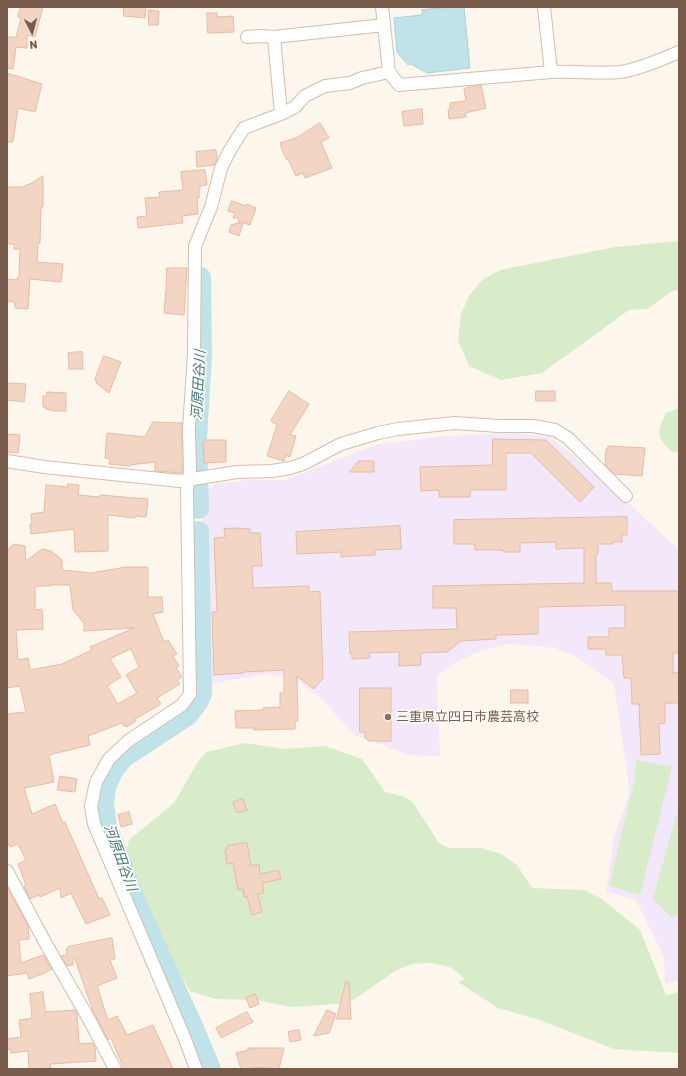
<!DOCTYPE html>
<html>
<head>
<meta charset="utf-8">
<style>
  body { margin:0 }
  #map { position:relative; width:686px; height:1076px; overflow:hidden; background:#fdf6ec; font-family:Rubik,sans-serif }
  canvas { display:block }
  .frame { position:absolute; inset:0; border:8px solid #7a5c4d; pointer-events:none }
  .north { position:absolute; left:12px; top:12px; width:40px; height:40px; -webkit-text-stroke:3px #fffaf3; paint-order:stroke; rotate:174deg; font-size:11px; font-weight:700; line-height:16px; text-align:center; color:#7a5c4d }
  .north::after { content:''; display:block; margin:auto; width:14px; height:18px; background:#7a5c4d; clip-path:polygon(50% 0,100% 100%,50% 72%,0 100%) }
</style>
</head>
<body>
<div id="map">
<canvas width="686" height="1076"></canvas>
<div class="frame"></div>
<div class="north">N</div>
</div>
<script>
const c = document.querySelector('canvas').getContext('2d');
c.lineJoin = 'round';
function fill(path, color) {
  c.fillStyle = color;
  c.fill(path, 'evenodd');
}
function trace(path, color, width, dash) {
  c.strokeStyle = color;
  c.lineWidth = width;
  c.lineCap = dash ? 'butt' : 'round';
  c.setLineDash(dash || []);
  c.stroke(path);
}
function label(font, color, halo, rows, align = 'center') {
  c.font = font + ' Rubik,"Noto Sans JP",sans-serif';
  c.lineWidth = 3.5;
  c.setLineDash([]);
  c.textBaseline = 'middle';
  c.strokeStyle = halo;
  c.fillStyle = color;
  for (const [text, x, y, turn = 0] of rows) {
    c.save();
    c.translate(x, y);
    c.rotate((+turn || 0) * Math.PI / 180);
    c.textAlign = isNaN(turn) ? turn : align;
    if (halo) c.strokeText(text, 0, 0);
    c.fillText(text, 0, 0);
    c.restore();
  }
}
fill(new Path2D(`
  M517,433L551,437L624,499L679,550V980L665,984L664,957L636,900L606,892L614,837L630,792L614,684L579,658L555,648L509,644L481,651L452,664L437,677L440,756L409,755L355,735L321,699L294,678L267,674L208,684L206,674L203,589V493L216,484L247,480H285L379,444L444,436Z`), '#f3e8fa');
fill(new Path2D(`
  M679,241V290L672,291L647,309L629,310L542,373L501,380L469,366L458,340L461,314L469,296L482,280L500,270L615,247Z
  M679,408V453L672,452C656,435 656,435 666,413Z
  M245,743L285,749L325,746L362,759L385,792L405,797L413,803L439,843L449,848H481L501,854L517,865L532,888L584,890L602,899L640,930L666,995L679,992V1053L614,1049L537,1019L498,1008L458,982L465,979L458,973L450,967L431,963L412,964L395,971L355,999L337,1004L290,1007L257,1000L215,999L190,991L127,885L124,858L129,840L174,803L199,760L207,752Z
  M636,760L672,767L640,895L609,886L635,777Z
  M679,788V915L671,917L653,899L678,809Z`), '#d8ecc9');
const water = new Path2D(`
  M455,7H464L470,68L427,73L411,64L408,65L397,52L394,18L422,15V10Z`);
fill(water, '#bfe3e8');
trace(water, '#a5d3da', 1);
trace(new Path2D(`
  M198,508L196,437L201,356L200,278
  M198,532L201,694L197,702L187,715L123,757L112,771L105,787L103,804L106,826L138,909L192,1026L210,1069`), '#bfe3e8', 22);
const building = new Path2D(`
  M21,7H43L35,37L27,35V48L16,47L13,69L7,68V37H16L21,18L18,17Z
  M124,7H146L145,18L124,16Z
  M149,10L159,11L158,25H149Z
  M207,13H217V17L233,16L234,32L208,33Z
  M7,73L42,84L35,112L18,108L13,142H7Z
  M481,85L486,108L465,113L466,117L449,119L448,110L450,109V103L466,101L464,89Z
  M422,109L423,124L404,126L402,112Z
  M320,123L329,138L321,142L332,168L305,178L303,173L296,176L288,159L287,160L285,155H284L280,143L296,138Z
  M216,150L217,160L214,165L197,167L196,152Z
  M205,170L207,185L200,186V189H199V198H197L198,214L182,216L183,223L138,228L137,217L147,216L145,198L160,197L159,192L183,190L181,172Z
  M43,176V207H41L40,243H38L37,262L63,264L61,282L30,279L28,309L15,308V302L7,301V279L17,280V278H19L20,249H14V244H7V187H22L32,183Z
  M232,201L246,206L247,204L256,208L250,225L243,223L239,236L229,232L231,225L241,222H239L238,218H233L235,213L228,211Z
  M167,268H187L184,315L164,313L166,289Z
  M82,352L83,369H69L68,353Z
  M104,356L121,362L109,393L96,383L97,381L95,380Z
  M7,383L26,384L24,402L7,400Z
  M289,391L309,404L290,435L296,436L290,457L286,455L284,461L267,456L277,425L271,421Z
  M536,391H555V401H536Z
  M47,392L66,393V411H54L46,409V407H43V396H46Z
  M153,422L182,423V473L155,471V462L130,465V466L109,464L110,459L105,458L107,433L145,437Z
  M7,434L20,435L18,453L7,452Z
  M493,439L546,440L594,487L580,502L531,453H506V490H470V497H439V490L421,491L420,467L492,465Z
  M205,440H226V462L204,463L203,442Z
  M608,446L645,448L642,476L615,474L605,465L606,449H608Z
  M359,461H374V472H350Z
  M68,484L79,485L78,495L100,497V495L148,499L146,517L135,516V518L108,515V551L75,552L74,529L31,534L30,524H32L31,514L44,512L46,485L68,487Z
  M627,517V535H622V542H613V544H598V554H596V583H611L612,591H679V653H673V673L679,672V703H665V723L659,724L660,754L641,755L639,704H632L631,678H624L622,655H606V649H588V637H609V628H625V605L538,607V634L496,635V639L461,641L447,652L420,653L421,665L399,666V652L369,653L370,658L352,659V654H350L349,632L457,629L456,608H433V586L584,583V548L556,549V542L520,543V552H504L503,550H475L474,544H454V520Z
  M400,526L401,549L375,550V555L354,556L341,557V552L297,554L296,532Z
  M235,528L250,529V533H260L262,566H252L253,588L309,586V592L320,591L323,678L314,689L297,676L298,721H295V729L254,730V728H236L235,711L263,710V708L280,707V693H284V670L244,672V673L214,675L212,612H217L214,538L225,537L224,529Z
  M13,544L25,546L26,561L42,549L51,551L62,560V570L91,573L126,567H148V597H162L163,612L153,614L164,642L168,640L177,654L173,656L179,666L176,668L182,677L177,680L180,684L157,698L161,704L135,719L136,721L126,727L125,725L124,726L122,723L88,736L90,745L49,755L54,782L24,788L32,814L55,804L63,823L65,822L99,899L102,898L110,915L86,924L71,893L61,898L60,888L40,897L39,895L30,899L24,886L26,885L18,864L26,860L18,844L10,847L7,841V714L26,712L20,686L7,688V673H8L7,663V550L10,549V547L13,546ZM50,585H70L73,610L84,623V631L134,628L90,647L92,650L62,664L30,670L28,658L18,660L16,630L43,629L42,609L35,610V586H50ZM131,649L139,667L126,675L137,693L118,704L107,686L121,677L110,659Z
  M360,688H391V741H369L365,738V732H360Z
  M511,690H528V703H511Z
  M60,776L77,779L75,792L58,790Z
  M243,799L247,810L237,813L233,802Z
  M129,812L132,824L121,827L118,815Z
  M247,843L251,866L259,864L260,874L279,870L281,879L262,883L264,893L258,894L262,912L252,915L247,896L244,897L243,889L238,890L233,863L227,864L225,850H227V846Z
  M7,887L28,926L29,939L19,940L21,963L43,955L52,969L47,971V972L29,979L27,973L7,976Z
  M112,938L115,959L110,960L117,978L97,986L108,1020L117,1016L127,1035L153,1025L173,1069H124L111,1038L108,1040L93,1011L75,959L73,960V965L67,966L61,956L67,955L66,949H68V947Z
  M346,982H349L351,1019H337Z
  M43,992L45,1012L75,1010L77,1013L79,1044L93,1043L95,1047L96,1061L50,1064L51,1068L29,1069L28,1051L11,1053V1049L7,1050V1039L21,1037L19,1020L32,1018L30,994Z
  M255,994L259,1004L250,1008L246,998Z
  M327,1010L336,1014L329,1033L314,1036Z
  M247,1012L253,1022L221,1038L216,1028Z
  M299,1030L301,1040L290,1042L288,1032Z
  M248,1048H284L279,1069L251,1067L252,1069H241L236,1053L248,1050Z`);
fill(building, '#f3d5c3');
trace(building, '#e6bba3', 1);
const minor = new Path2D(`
  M544,7L551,72
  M384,25L389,72L399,85L551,72C574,71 597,74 620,72C636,70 663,59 679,52
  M247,37L262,36L274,37L384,25L382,7
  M274,37L281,114L295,107L305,96L325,86L350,83L362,78L389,72
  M7,461L44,467L180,481L237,472L272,471L290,468L303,464L341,444L378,433L398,429L455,423L499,426H533L555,430L568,438L626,496
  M7,871L46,944L91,1023L115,1069
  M196,1069L185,1039L94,824L91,806L96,782L109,759L128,741L182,705L190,694L187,489L190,473L189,429L194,354L195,246L211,207L221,168L230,150L244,128L281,114`);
trace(minor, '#d1beb0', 14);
trace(minor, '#fff', 12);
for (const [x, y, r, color] of [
  [388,717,4,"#8d6e63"]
]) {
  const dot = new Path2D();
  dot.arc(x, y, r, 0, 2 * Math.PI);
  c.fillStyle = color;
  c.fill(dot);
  trace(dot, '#fffaf3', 1.5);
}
label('13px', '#785e54', '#fffaf3', [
  ["三重県立四日市農芸高校",396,717]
], 'left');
label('italic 14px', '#437c86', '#fffaf3', [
  ["河原田谷川",199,385,-87],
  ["河原田谷川",120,858,70]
]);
</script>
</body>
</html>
